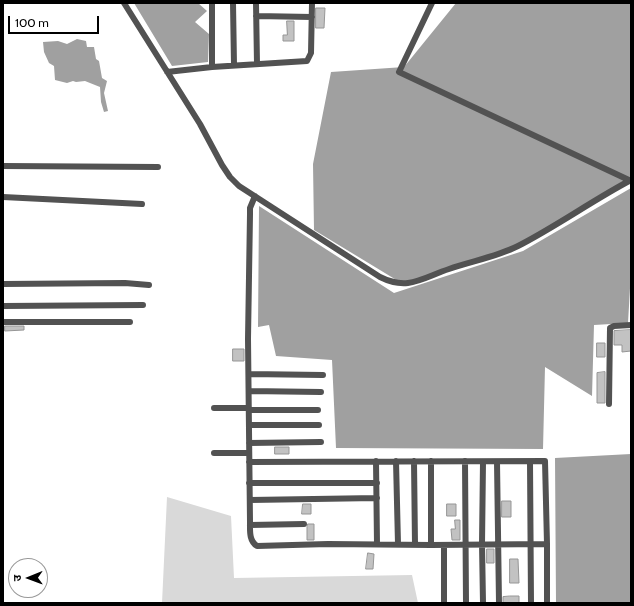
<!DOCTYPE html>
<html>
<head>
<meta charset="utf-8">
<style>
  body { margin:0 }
  #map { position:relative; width:634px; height:606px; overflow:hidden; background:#fff; font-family:Cabin,"Noto Sans Devanagari",sans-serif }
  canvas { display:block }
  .frame { position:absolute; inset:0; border:4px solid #000; pointer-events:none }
  .north { position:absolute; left:8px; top:558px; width:40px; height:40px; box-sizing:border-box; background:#fff; border:1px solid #999; border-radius:50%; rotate:269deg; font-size:11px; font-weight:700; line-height:16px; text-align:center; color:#000 }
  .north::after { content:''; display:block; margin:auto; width:14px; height:18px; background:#000; clip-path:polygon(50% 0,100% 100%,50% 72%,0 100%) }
  .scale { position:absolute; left:8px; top:16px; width:91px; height:18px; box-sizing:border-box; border:2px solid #000; border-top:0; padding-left:5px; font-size:12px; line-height:14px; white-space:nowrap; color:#000; -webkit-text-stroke:3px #fff; paint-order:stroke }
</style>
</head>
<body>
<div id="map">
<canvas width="634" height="606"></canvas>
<div class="frame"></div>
<div class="north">उ</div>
<div class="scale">100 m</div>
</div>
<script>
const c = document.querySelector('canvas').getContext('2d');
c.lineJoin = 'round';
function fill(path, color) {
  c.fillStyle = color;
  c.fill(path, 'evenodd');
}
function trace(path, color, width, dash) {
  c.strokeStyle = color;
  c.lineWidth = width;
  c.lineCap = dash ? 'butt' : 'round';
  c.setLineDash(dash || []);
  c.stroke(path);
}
fill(new Path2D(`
  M167,497L231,516L234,578L412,575L418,603H162Z`), '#d9d9d9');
fill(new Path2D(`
  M134,3H198L207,11L195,22L209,34L208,62L172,66Z
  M456,3H631V182L518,246L403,284L314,230L313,164L331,72L404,67Z
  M77,39L86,41L87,47H94L96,59L99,61L102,78L107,81L104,93L108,111L104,112L101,102L100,87L85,81L76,82L73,81L67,83L55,80L54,66L49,63L44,52L43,42L58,41L67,44Z
  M631,188V271L628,323L594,325L592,396L545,367L543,449L336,448L332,360L276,356L269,325L258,327L259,206L394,293L523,251Z
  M631,454V603H556L555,458Z`), '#a0a0a0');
const building = new Path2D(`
  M316,8H325L324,28H316Z
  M287,21H294V41H283V35H287Z
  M5,326H24V330L5,331Z
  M631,330V351L622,352V345H614V331Z
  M597,343H605V357H597Z
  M233,349H244V361H233Z
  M605,372V403H597V373Z
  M275,447H289V454H275Z
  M502,501H511V517H502Z
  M303,504H311V514H302Z
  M447,504H456V516H447Z
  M455,520H460V540H452L451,529H455Z
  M308,524H314V540H307V527Z
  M487,549H494V563H487Z
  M368,553L374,554L373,569H366Z
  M510,559H518L519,583H510Z
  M510,596H519V603H503V597Z`);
fill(building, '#c2c2c2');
trace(building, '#969696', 1);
trace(new Path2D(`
  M124,3L200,124L222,165L230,177L239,186L380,277C408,291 422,278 449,269C472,261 496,257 518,246C557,226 593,200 631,180
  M212,3V67
  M233,3L234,65
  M256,3L257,64
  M432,3L399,72L631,181
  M256,16L312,17
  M167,72L212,67L307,61L311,53L312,3
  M3,166L158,167
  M255,196L250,208V214L248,339L250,522C250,531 249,541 257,546L328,544L431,545L547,544
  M3,197L142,204
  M3,284L125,283L149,285
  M3,306L143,305
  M3,322H130
  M249,374L323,375
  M249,391L321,392
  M609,404L610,328L614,326L631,325
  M214,408H249
  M249,410H318
  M249,425H319
  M249,443L321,442
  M214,453H249
  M376,461L377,544
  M396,461L398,544
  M414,461L415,545
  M465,461L466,603
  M249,462L545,461L547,544V603
  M497,462L499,603
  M530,462L531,603
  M249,483H377
  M250,500L377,498
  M250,525L304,524
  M431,545V461
  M444,545V603
  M483,603L482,544L483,462`), '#525252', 6);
</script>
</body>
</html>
